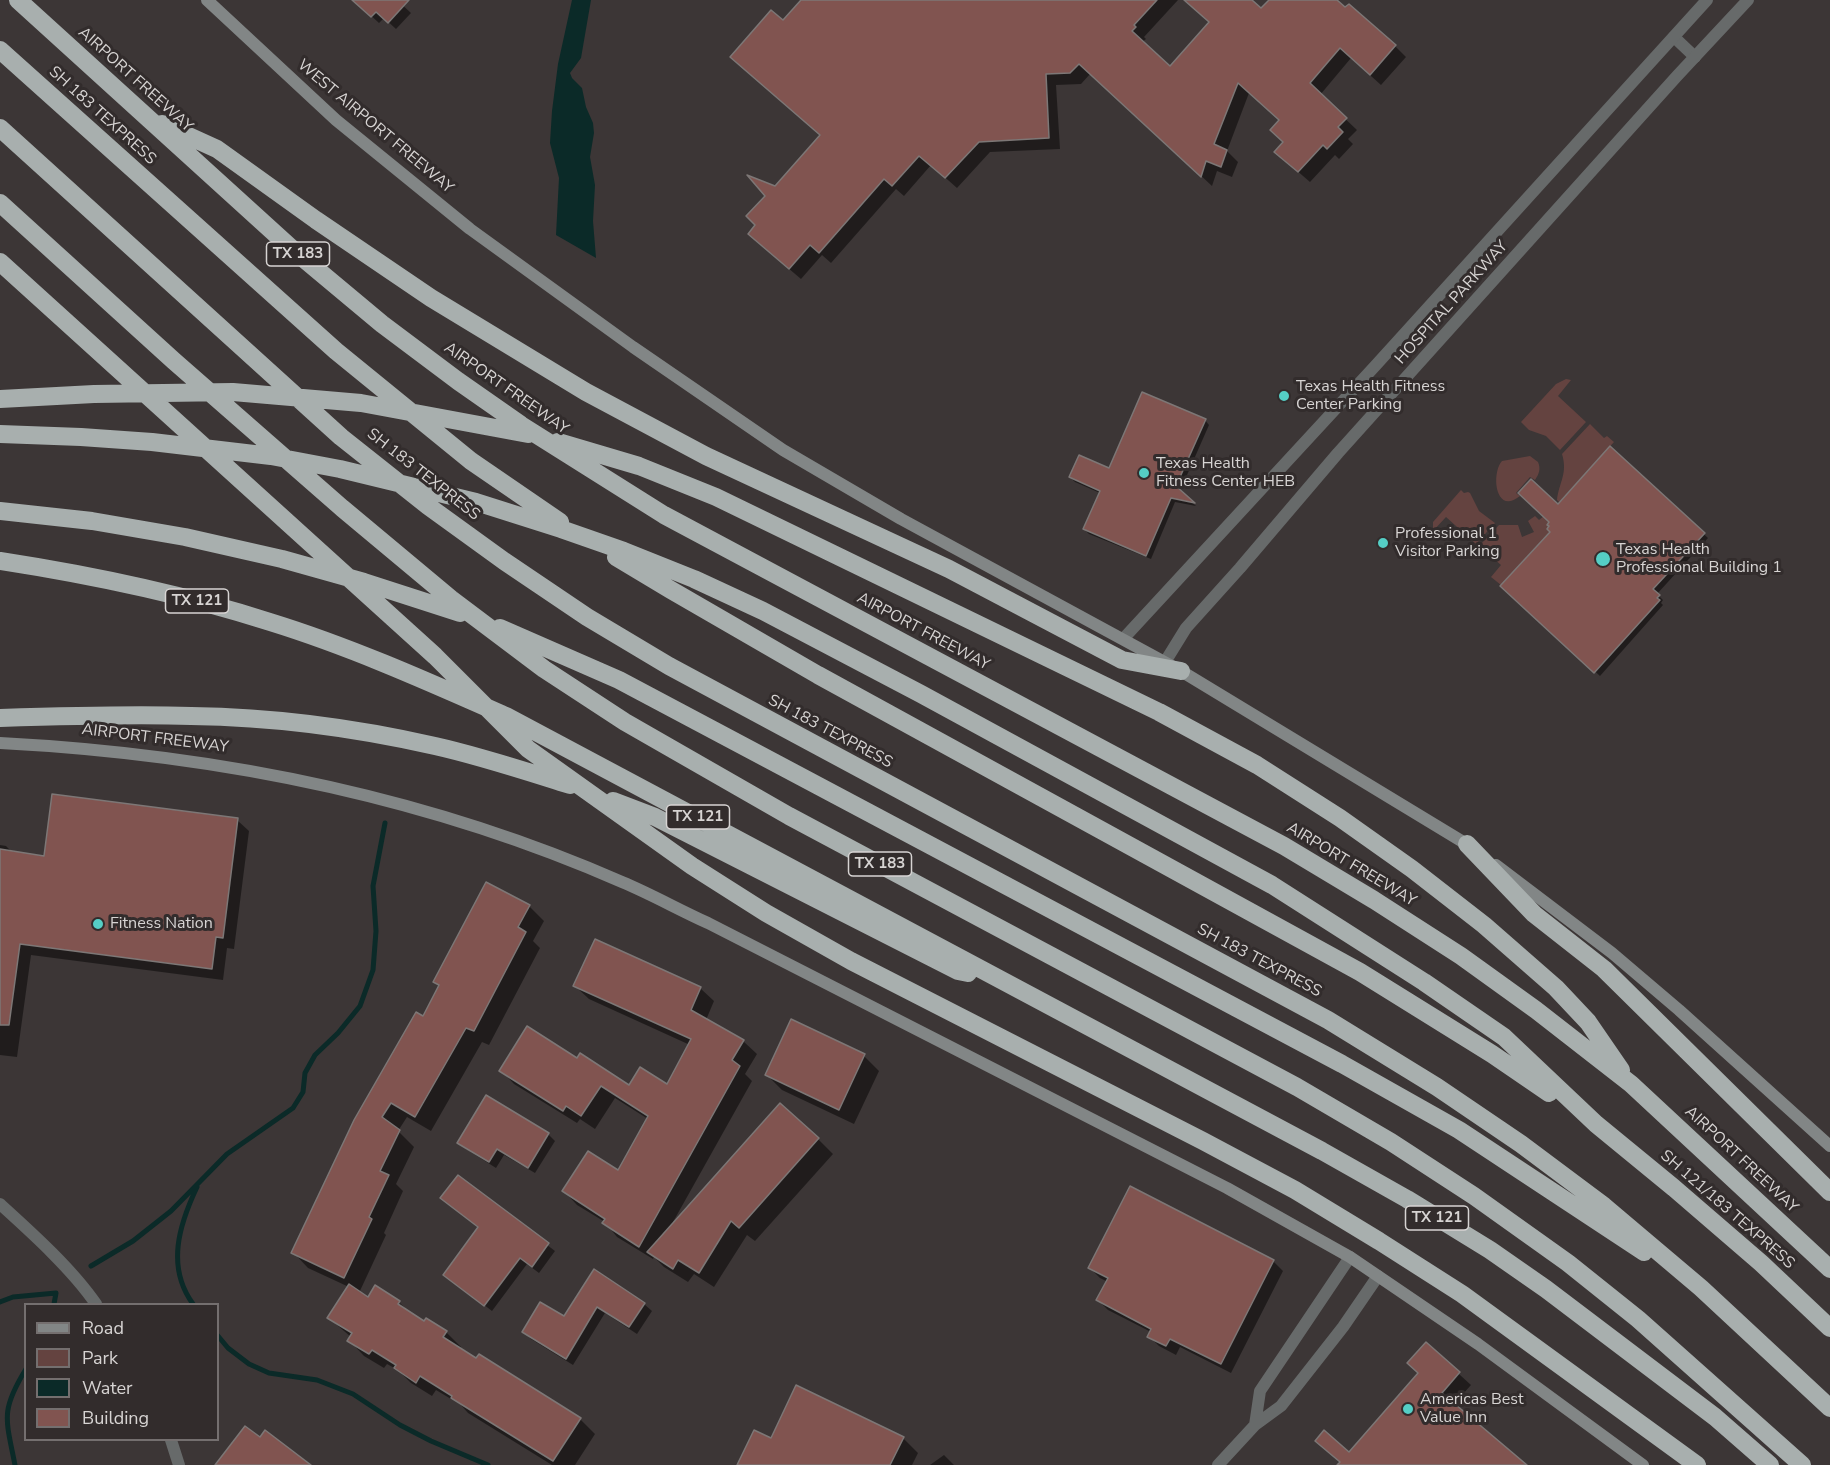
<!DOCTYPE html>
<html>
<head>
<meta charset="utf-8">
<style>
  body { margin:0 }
  #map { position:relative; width:1830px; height:1465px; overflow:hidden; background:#3c3636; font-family:"Nunito Sans",sans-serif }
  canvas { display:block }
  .legend { position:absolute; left:24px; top:1303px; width:195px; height:138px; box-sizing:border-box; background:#322c2c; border:2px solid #746f6f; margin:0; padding:8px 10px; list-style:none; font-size:18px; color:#d7d4d3 }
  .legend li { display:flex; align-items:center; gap:12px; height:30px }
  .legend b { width:30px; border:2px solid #746f6f }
</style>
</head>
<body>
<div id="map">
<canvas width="1830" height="1465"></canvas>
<ul class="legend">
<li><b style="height:8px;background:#828686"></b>Road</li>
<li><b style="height:16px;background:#644340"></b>Park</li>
<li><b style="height:16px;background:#0b2a28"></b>Water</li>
<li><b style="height:16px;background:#815450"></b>Building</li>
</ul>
</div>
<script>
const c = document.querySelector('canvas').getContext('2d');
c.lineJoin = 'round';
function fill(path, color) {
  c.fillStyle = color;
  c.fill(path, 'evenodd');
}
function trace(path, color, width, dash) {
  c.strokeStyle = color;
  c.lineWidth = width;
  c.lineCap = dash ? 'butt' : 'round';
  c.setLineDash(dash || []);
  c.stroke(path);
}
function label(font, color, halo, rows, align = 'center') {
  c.font = font + ' "Nunito Sans",sans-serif';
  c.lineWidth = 6;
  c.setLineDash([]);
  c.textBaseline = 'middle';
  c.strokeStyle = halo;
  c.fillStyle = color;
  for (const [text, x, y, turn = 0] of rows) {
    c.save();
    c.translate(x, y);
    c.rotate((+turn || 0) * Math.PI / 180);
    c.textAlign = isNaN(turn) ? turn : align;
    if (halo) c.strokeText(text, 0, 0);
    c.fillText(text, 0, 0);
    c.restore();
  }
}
fill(new Path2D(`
  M1566,379L1571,380L1558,396L1586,422L1560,450L1546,436L1529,430L1521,422L1556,384Z
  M1590,424L1604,438L1607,436L1614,442L1559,502L1557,500C1559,482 1568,474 1562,454Z
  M1530,456L1538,462C1541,469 1539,474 1535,480L1530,477L1516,493L1520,496C1495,516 1491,473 1502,461Z
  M1461,490L1464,493L1468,492L1470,493L1479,511L1495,523L1476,544L1446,517L1433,531V522Z
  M1535,516L1539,520L1544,516L1550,521L1547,524L1549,526L1547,529L1550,532L1501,585L1491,577L1501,565L1479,546L1499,525H1518L1522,537L1534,532L1528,521Z`), '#644340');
fill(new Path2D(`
  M572,0H591L581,58L570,73L572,78L582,88L586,107L593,123L594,133L590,157L595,185L593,221L596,258L556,235L559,178L550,143L552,111L558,64Z`), '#0b2a28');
fill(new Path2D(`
  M354,0H397L411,13L396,29L384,18L379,23Z
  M803,0H1178L1144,37L1146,39L1142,42L1170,68L1210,23L1185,0H1250L1261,10L1271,0H1335L1395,46L1406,57L1381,85L1351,58L1320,95L1357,130L1348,139L1353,144L1339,159L1335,155L1310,182L1288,163L1280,120L1249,93L1227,151L1238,162L1232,177L1217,171L1212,186L1091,73L1081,84L1056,85L1060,149L990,152L957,188L931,165L904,196L896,189L831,263L822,255L801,279L761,245L757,225L776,188L821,136L783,22Z
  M1205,420L1209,425L1180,491L1196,506L1175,502L1151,559L1089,534L1084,529L1100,493L1075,482L1070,477L1110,470Z
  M1610,448L1708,538L1657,594L1663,600L1661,603L1663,605L1600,676L1502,586L1552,532L1558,506Z
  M237,820L249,831L234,949L227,948L223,980L31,955L17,1057L0,1055V845L6,846L12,852L46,857Z
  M529,906L544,921L533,941L540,948L489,1045L482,1042L431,1131L407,1117L398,1131L414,1147L396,1184L403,1191L384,1233L386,1235L359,1293L369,1299L399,1302L412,1315L425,1323L427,1320L446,1332L461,1347L460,1349L580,1419L595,1434L575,1465H552L468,1413L461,1405L436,1390L432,1396L411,1383L398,1370L387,1364L384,1368L364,1356L349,1340L351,1337L329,1318L349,1287L308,1268L293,1252L424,1018L440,987L435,982Z
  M575,986L700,988L714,1001L706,1020L743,1041L757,1054L745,1074L752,1081L673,1222L674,1223L818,1139L833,1154L755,1241L747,1235L714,1287L694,1274L688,1282L664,1267L654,1257L653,1259L617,1237L605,1222L577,1205L564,1191L619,1172L648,1119L615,1098L595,1129L580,1119L577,1123L514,1084L501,1070L577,1060L629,1087L667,1086L690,1045L589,999Z
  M864,1056L879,1071L854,1124L782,1090L767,1075Z
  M487,1097L549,1135L555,1141L535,1173L504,1155L496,1168L466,1149L459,1143Z
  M458,1177L555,1251L539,1273L527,1264L492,1311L445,1275L479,1228L442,1198Z
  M1273,1261L1283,1271L1231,1373L1180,1347L1176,1355L1159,1346L1149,1336L1151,1332L1108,1310L1098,1300L1108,1282L1100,1278L1090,1268Z
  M594,1271L644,1304L652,1311L637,1334L605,1313L573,1365L531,1339L524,1332L564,1318Z
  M1426,1344L1471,1385L1454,1404L1525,1465H1340L1420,1373Z
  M903,1438L918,1453L912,1465H739L772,1440Z
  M944,1455L954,1465H930Z`), '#0007');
trace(new Path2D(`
  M91,1266L133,1241L171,1211L227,1154L293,1108L303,1092L305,1073L315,1055L338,1033L360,1006L373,970L376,931L373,886L385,823
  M0,1302L13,1297L56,1293L54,1304
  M193,1304C166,1267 179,1225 197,1187
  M218,1336L228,1348L249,1364L269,1373L317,1380L353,1394L400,1425L431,1441L488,1465
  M15,1465C6,1419 0,1411 26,1369`), '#0b2a28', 5);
const building = new Path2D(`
  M352,0H409L388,23L376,12L371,17Z
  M801,0H1157L1134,25L1136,27L1132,31L1170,66L1209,22L1184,0H1252L1261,8L1269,0H1337L1345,7L1349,4L1396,45L1370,75L1340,48L1310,83L1347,118L1338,127L1343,132L1327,149L1323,145L1298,172L1274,152L1283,142L1270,130L1279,120L1238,83L1214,144L1227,150L1221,167L1206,161L1201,177L1079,64L1070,73L1046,74L1049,138L979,142L945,178L919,156L892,186L884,179L819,253L810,245L789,269L748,234L755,225L746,216L765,196L747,175L775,186L820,135L730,57L771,10L783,20Z
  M1142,392L1206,419L1176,486L1195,503L1171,498L1146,556L1083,529L1100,491L1069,477L1079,455L1109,468Z
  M1610,446L1705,533L1653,589L1660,595L1657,598L1660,600L1594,673L1500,586L1550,532L1547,529L1549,526L1547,525L1549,522L1518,493L1531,479L1558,504Z
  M52,794L238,818L223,938L216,937L212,969L20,944L9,1025H0V849L44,856Z
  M486,882L530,905L518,927L526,932L474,1031L466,1028L415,1117L391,1103L382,1117L400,1130L380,1171L389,1175L369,1217L372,1219L344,1278L291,1253L354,1120L416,1012L423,1016L439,985L433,982Z
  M595,939L701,987L691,1010L744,1040L732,1060L740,1066L639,1247L602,1223L605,1219L562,1191L588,1151L618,1170L648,1116L601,1086L581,1116L566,1106L563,1111L499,1071L527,1026L577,1058L580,1053L629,1085L640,1067L667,1084L691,1039L573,986Z
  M791,1019L865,1054L839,1110L765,1075Z
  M486,1095L549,1133L528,1168L497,1149L489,1162L457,1143Z
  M780,1103L819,1138L739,1228L731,1221L699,1273L678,1260L673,1269L647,1252Z
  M458,1175L549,1243L532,1267L520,1258L484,1306L443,1275L478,1227L440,1198Z
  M1130,1186L1274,1260L1221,1364L1170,1339L1166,1346L1147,1337L1151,1329L1096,1300L1108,1278L1088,1268Z
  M594,1269L645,1303L629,1327L597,1307L566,1359L522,1332L540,1302L564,1316Z
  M349,1284L368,1297L375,1285L400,1301L398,1304L424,1321L426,1318L447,1331L443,1337L476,1358L479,1354L581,1418L553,1461L451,1398L452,1396L420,1376L416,1383L394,1368L396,1365L372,1350L369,1354L347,1341L352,1333L327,1318Z
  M1426,1342L1460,1372L1442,1393L1527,1465H1337L1340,1462L1315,1441L1324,1430L1349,1452L1418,1373L1407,1363Z
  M796,1385L904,1437L890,1465H737L754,1430L771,1438Z
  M245,1426L260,1437L265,1430L311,1465H215Z`);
fill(building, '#815450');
trace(building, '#7d7776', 1.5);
trace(new Path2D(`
  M1674,37L1695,57
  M1255,1425L1260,1391L1350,1257
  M1218,1465L1255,1425L1281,1406L1343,1327L1378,1276`), '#676a6a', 12);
trace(new Path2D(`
  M1124,638L1376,365L1707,0
  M1165,662L1186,628L1240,568L1338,453L1677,76L1748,0
  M0,1204C32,1233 72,1269 96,1304
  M171,1440L179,1465`), '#676a6a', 12);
trace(new Path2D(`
  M207,0L336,120L470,229L633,347L783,450L901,519L1181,671L1473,848
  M0,743C213,754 426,796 622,882C651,894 679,910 708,923L1227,1188L1350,1257L1478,1344L1643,1465
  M1496,865L1612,953L1679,1010L1830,1146`), '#828686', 12);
trace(new Path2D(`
  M18,0L291,248L382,324L458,381L521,425L664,515L1284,846L1374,900L1461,956L1536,1010L1631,1084L1830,1269
  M0,50L336,351L471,461L560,522
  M162,124L217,149L316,220L431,298L586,392L706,456L949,569L1122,660L1181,671
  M0,128L341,437L428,506L504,561L587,617L669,666L1328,1020L1437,1087L1521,1144L1604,1206L1701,1288L1830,1408
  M0,203L174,361L342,508L451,599L544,669L625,722L789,816L1297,1087L1391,1142L1474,1196L1568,1263L1638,1319L1802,1465
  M0,262L435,656L528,749L692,866L766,913L851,961L1203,1141L1295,1190L1379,1241L1462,1294L1697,1465
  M0,399L94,394L233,392L361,403L528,434
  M0,434L81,437L152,442L271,456L340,469L476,502L561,529L624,551L694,579L763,611L921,694L1272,885L1424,982L1504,1037L1596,1124L1674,1188L1761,1263L1830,1328
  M558,442L639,466L716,497L1159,712L1257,765L1340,818L1412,869L1484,925L1556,988L1588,1022L1621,1070
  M0,511L92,521L185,537L282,559L364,582L460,613
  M616,557L671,590L818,675L1360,972L1492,1054L1549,1093
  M0,561C91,575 182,594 270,622C351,647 429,682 506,716L1322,1151L1407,1199L1490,1250L1546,1289L1715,1417L1770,1465
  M500,628L619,680L1342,1064L1459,1130L1644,1252
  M0,718C63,716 128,714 191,716C272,717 356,728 435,746C480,756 525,771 570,785
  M613,801L655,817L958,971L968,973
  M1467,844L1534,914L1604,969L1830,1192`), '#a8afae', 18);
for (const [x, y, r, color] of [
  [1284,396,6,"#55cec5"],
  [1144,473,6,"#55cec5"],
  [1383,543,6,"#55cec5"],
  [1603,559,8,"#55cec5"],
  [98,924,6,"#55cec5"],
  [1408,1409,6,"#55cec5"]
]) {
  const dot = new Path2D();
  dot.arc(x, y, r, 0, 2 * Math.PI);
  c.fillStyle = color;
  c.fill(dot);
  trace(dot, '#322c2c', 2);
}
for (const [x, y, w] of [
  [298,254,63],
  [197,601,63],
  [698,817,63],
  [880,864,63],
  [1437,1218,63]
]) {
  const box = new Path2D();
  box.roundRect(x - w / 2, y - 12, w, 24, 4.5);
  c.fillStyle = '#322c2c';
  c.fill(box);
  trace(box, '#d7d4d3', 1.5);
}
label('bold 15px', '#d7d4d3', null, [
  ["TX 183",298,254],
  ["TX 121",197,601],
  ["TX 121",698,817],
  ["TX 183",880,864],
  ["TX 121",1437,1218]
]);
label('16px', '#d7d4d3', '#322c2c', [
  ["AIRPORT FREEWAY",135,80,42],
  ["SH 183 TEXPRESS",102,116,42],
  ["WEST AIRPORT FREEWAY",375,127,40],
  ["HOSPITAL PARKWAY",1452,303,-48],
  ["AIRPORT FREEWAY",506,389,35],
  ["SH 183 TEXPRESS",423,475,38],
  ["AIRPORT FREEWAY",923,632,28],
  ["SH 183 TEXPRESS",830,732,28],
  ["AIRPORT FREEWAY",155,739,7],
  ["AIRPORT FREEWAY",1351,865,31],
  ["SH 183 TEXPRESS",1259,961,28],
  ["AIRPORT FREEWAY",1741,1160,43],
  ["SH 121/183 TEXPRESS",1727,1210,41]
]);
label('16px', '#d7d4d3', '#322c2c', [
  ["Texas Health Fitness",1296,387],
  ["Center Parking",1296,405],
  ["Texas Health",1156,464],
  ["Fitness Center HEB",1156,482],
  ["Professional 1",1395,534],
  ["Visitor Parking",1395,552],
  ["Texas Health",1616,550],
  ["Professional Building 1",1616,568],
  ["Fitness Nation",110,924],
  ["Americas Best",1420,1400],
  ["Value Inn",1420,1418]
], 'left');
</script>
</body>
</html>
